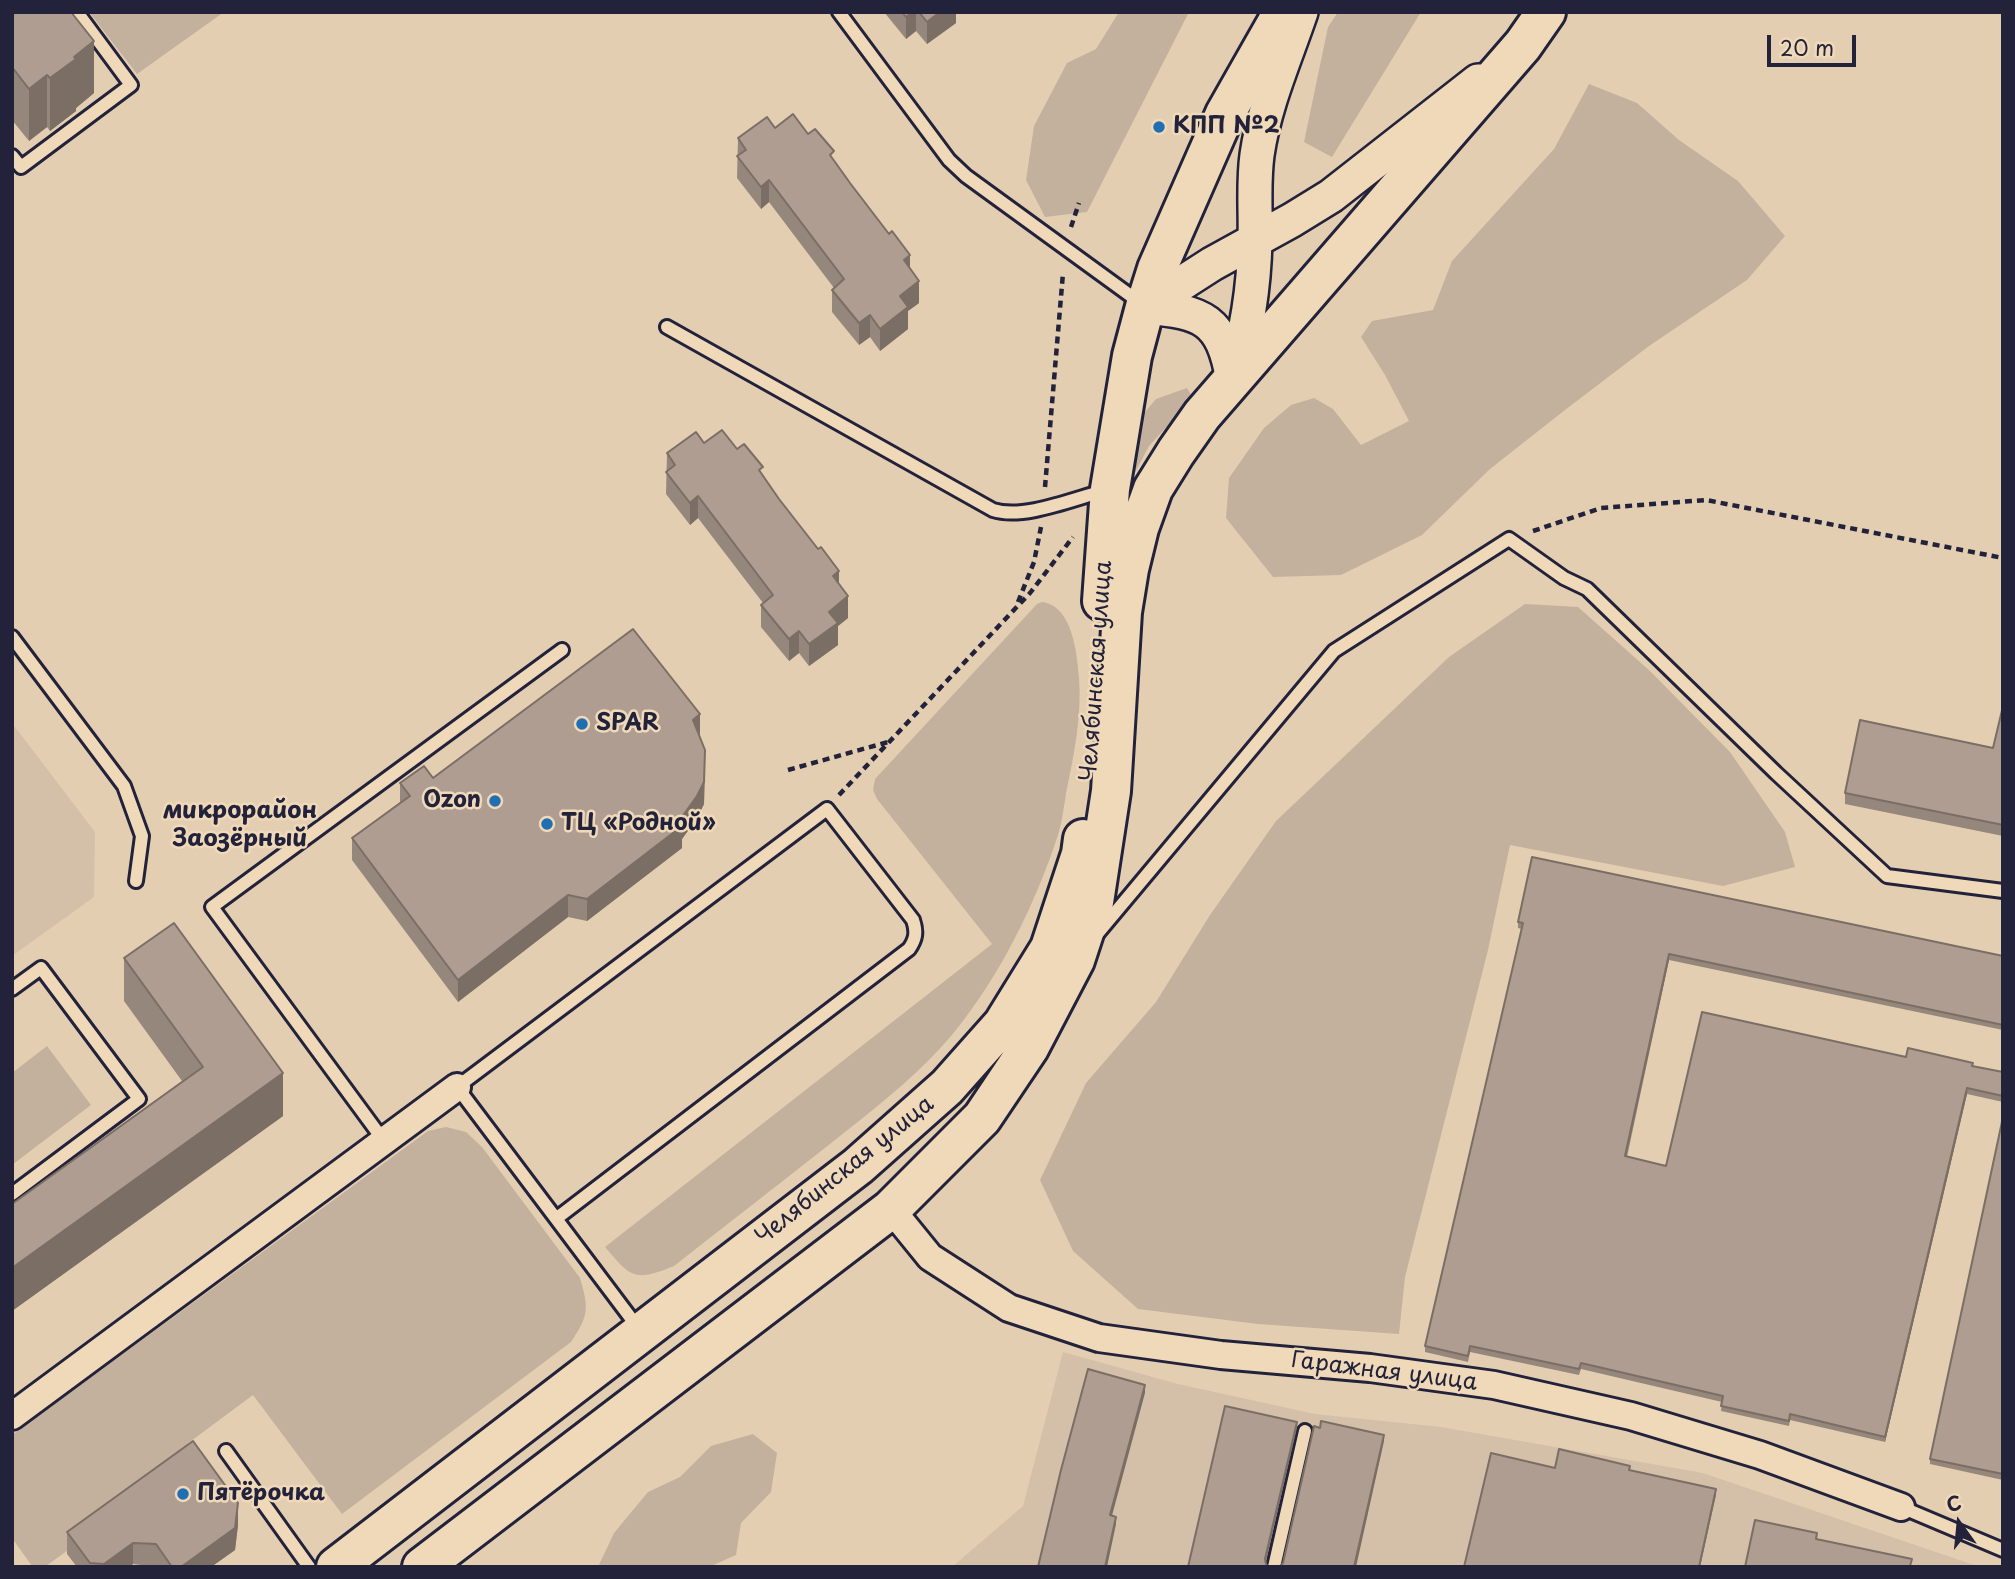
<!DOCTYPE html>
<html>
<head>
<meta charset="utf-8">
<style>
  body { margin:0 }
  #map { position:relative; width:2015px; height:1579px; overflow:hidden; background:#e4ceb2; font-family:"Playpen Sans",sans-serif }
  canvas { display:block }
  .frame { position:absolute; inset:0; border:14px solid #22223b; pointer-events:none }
  .north { position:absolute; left:1924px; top:1488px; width:70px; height:70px; -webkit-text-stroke:5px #f0d9b9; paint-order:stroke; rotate:345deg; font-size:19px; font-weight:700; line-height:28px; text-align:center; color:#22223b }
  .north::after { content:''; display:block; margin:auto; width:24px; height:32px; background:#22223b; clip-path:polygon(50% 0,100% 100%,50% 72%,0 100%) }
  .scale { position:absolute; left:1767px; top:35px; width:89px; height:32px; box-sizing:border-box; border:4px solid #22223b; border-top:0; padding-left:9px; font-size:21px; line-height:24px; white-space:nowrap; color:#22223b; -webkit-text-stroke:5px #f0d9b9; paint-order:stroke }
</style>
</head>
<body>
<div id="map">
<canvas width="2015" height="1579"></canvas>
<div class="frame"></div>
<div class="north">С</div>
<div class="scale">20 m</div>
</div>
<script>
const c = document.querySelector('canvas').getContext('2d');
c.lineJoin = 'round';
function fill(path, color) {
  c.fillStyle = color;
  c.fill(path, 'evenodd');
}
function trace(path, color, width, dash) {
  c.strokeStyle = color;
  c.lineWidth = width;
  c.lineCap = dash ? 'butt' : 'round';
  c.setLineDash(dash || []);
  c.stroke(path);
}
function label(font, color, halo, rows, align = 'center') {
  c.font = font + ' "Playpen Sans",sans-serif';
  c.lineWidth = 5;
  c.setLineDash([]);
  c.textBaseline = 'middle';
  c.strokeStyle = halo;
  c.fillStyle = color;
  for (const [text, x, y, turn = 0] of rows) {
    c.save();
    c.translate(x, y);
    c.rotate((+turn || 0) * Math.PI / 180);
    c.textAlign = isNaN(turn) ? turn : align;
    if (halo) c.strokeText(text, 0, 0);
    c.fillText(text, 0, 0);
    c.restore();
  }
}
fill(new Path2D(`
  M12,723L95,832L94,897L12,956Z
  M1063,1352L1178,1384L1315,1414L1441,1427L1703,1473L1980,1567H952L1023,1506Z`), '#d4bfa8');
fill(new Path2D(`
  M89,12H224L137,74Z
  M1119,12H1189L1087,212L1045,217L1026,180L1034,126L1067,63L1096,49Z
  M1338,12H1421L1332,157L1304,142L1328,27Z
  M1589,84L1637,103L1679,140L1738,181L1785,236L1747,280L1649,346L1565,410L1490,469L1422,535L1341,575L1273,577L1226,518L1229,478L1264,428L1291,405L1314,398L1333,409L1361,445L1409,421L1385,375L1361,337L1372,321L1433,310L1452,261L1554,149Z
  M1187,388L1191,395L1186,406L1149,446L1123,495L1140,418L1156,399Z
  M1042,602C1073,606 1077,654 1079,677C1082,715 1074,756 1066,793C1064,807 1062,822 1058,835C1033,912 988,1001 930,1059C895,1094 855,1124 816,1155C769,1192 721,1229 674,1266C635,1282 631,1278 605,1247L992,944L877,799L873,790L875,779L1037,604Z
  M1525,604L1578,607L1650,671L1730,752L1785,832L1795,867L1723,886L1510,845L1488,950L1405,1277L1399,1334L1258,1324L1138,1309L1073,1251L1040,1180L1086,1083L1156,1002L1210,915L1276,821L1449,657Z
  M47,1046L91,1105L12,1165V1073Z
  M446,1127L466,1132L482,1147L580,1278C589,1309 589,1315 571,1342L342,1514L253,1395L187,1444L197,1457L46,1566H32L12,1538V1435L428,1131Z
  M753,1434L777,1453L771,1492L741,1523L736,1555L709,1567H598L614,1533L648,1492L680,1477L711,1446Z`), '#c3b19e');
const service = new Path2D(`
  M839,12L949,160L966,176L1142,304
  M12,156L21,167L131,85L77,12
  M667,327L993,510C1024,520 1075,498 1107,490
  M12,637L124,786L142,836L136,881
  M1098,933L1334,651L1509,539L1564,578L1587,589L1776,773L1887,876L2003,891
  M12,989L41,968L139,1099L12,1194
  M384,1141L212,907L562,650
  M557,1218L909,949C916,939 917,932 913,920L827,809L457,1087L639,1329
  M226,1451L309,1567
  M1901,1507L2003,1550
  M1274,1567L1305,1431`);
const minor = new Path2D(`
  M891,1209L930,1257L1009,1308L1099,1338L1221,1355L1370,1368L1494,1385L1631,1416L1760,1455L1901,1507
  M12,1416L457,1087`);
const tertiary = new Path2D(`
  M1145,307L1212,264L1292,220L1331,196L1478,81
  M1145,307C1204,312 1222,319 1233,380
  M1233,377C1247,333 1254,287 1255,240C1256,211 1253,185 1257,155C1264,106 1285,59 1301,12`);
const primary = new Path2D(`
  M1102,601L1110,489L1132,356L1145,307L1157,269L1225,114L1283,12
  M336,1567L858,1166L947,1087L1003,1024L1050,948L1081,854L1083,839
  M422,1567L891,1209L982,1118L1029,1048L1075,960L1094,902L1111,791L1122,612L1129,569L1139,528L1153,489L1176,452L1202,415L1523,45L1546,12`);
trace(service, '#22223b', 18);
trace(minor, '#22223b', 32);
trace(tertiary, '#22223b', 38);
trace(primary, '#22223b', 44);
trace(new Path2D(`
  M1071,227L1079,203
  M1045,487L1063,273
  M1533,531L1601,508L1706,500L2003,558
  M1018,602L1034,562L1041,527
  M788,770L888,742
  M839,795L1030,593L1073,537`), '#22223b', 4.5, [7, 5]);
trace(service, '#f0d9b9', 12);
trace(minor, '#f0d9b9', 26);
trace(tertiary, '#f0d9b9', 33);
trace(primary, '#f0d9b9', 38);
fill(new Path2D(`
  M884,12H956V23L927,44L916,31L906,39Z
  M12,15L94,93L76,108V111L50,131L47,127L29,141L12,120Z
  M775,128L808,134L834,161L910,268L919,303L908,311V329L880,351L870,337L859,345L832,312V290L834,288L769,202L761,209L737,178L738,138Z
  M704,443L737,449L763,476L839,584L848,618L838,626V645L809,666L799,653L789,661L761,627V605L763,603L698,518L690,525L666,494L667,453Z
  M2003,706V836L1845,804V793L1993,748Z
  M700,736L705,772L704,804L697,818L682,839V848L587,921L568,917L458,1002L352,860V838L400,802V783Z
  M1518,922L2003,956V1030L1669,960L1627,1157L1666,1166L1906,1057L1973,1066L2003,1072V1102L1967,1094L1885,1442L1790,1420L1789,1426L1721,1411L1722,1402L1581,1369L1579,1375L1470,1352L1468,1362L1425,1352V1346L1522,929L1518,928Z
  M124,958L283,1116L12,1311V1204L182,1081L124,1001Z
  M2003,1117V1480L1930,1464V1459Z
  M238,1525L235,1550L211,1567H156L133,1564L130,1567H77L67,1554V1532Z`), '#96877c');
fill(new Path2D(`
  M912,12H916V31L906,39V17Z
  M940,12H956V23L927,44V22Z
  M94,41V93L76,108V111L50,131V78L74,57Z
  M47,75V127L29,141V89Z
  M769,180V202L761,209V187Z
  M910,255V277L904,260Z
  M919,281V303L908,311V329L880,351V329L900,296Z
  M870,315V337L859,345V323Z
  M698,496V518L690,525V503Z
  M839,571V593L833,576Z
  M848,596V618L838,626V645L809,666V644L829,612Z
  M799,631V653L789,661V639Z
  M700,714V736L693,720Z
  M705,750L704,804L697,818L682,839V848L587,921V899L679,821Z
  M568,895V917L458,1002V980Z
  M1669,954V960L1625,1162V1156Z
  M283,1073V1116L12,1311V1268Z
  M1967,1088V1094L1885,1442V1437Z
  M1145,1385V1393L1110,1523V1515Z
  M1297,1422V1428L1265,1565V1559Z
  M1384,1435V1441L1356,1567H1354Z
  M1716,1489V1495L1700,1567H1699Z
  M238,1503V1525L235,1550L211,1567H181Z
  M1116,1517V1524L1107,1567H1105Z
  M133,1543V1564L130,1567H104V1564Z`), '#7a6e65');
const building = new Path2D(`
  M16,12H71L94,41L74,57L76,59L50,78L47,75L29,89L12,67V15Z
  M902,12H912L906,17Z
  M919,12H940L927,22Z
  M793,114L808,134L815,129L834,151L830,155L850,183L889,234L892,231L910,255L904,260L919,281L900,296L908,307L880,329L870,315L859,323L832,290L844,279L769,180L761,187L737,156L746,150L738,138L767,117L775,128Z
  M722,430L737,449L744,444L763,467L759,470L779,499L818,549L821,547L839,571L833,576L848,596L829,612L838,623L809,644L799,631L789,639L761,605L773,595L698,496L690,503L666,472L675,465L667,453L696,432L704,443Z
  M633,629L700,714L693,720L705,750L704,782L697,796L679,821L682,826L587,899L568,895L458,980L352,838L410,796L400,783L424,766L433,778Z
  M2003,706V825L1845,793L1860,720L1993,748Z
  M1532,857L2003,956V1025L1669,954L1625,1156L1666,1166L1702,1012L1906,1057L1908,1048L1973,1063L1972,1066L2003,1072V1096L1967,1088L1885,1437L1790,1414L1789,1421L1721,1406L1723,1396L1581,1363L1579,1369L1470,1346L1468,1356L1425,1346L1523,923L1518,922Z
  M174,923L283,1073L12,1268V1204L203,1067L124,958Z
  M2003,1117V1474L1930,1459Z
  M1088,1369L1145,1385L1110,1515L1116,1517L1105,1567H1038L1061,1470Z
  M1225,1406L1297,1422L1265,1559L1266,1564L1268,1567H1188Z
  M1321,1421L1384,1435L1354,1567H1279L1283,1563L1314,1426L1320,1428Z
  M193,1441L238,1503L235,1528L181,1567H172L156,1544L133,1543L104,1564L90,1563L67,1532Z
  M1559,1449L1630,1466L1629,1470L1716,1489L1699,1567H1464L1491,1453L1555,1468Z
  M1755,1520L1817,1533L1816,1539L1912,1559L1910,1566L1912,1567H1745Z`);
fill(building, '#ae9d90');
trace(building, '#7a6e65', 2);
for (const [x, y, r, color] of [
  [1159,127,7,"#1f6fb2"],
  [582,724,7,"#1f6fb2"],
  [495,801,7,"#1f6fb2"],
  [547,824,7,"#1f6fb2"],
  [183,1494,7,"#1f6fb2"]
]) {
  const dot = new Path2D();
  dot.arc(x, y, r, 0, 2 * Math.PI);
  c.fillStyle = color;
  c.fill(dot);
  trace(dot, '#f0d9b9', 2.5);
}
label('bold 23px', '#22223b', '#f0d9b9', [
  ["КПП №2",1173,127],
  ["SPAR",596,724],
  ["Ozon",481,801,"right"],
  ["ТЦ «Родной»",561,824],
  ["Пятёрочка",197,1494]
], 'left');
label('23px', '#22223b', '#f0d9b9', [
  ["Челябинская улица",1097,671,-86],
  ["Челябинская улица",845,1171,-39],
  ["Гаражная улица",1384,1372,7]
]);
label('bold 24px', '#22223b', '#f0d9b9', [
  ["микрорайон",240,811],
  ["Заозёрный",240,839]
]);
</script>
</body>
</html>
